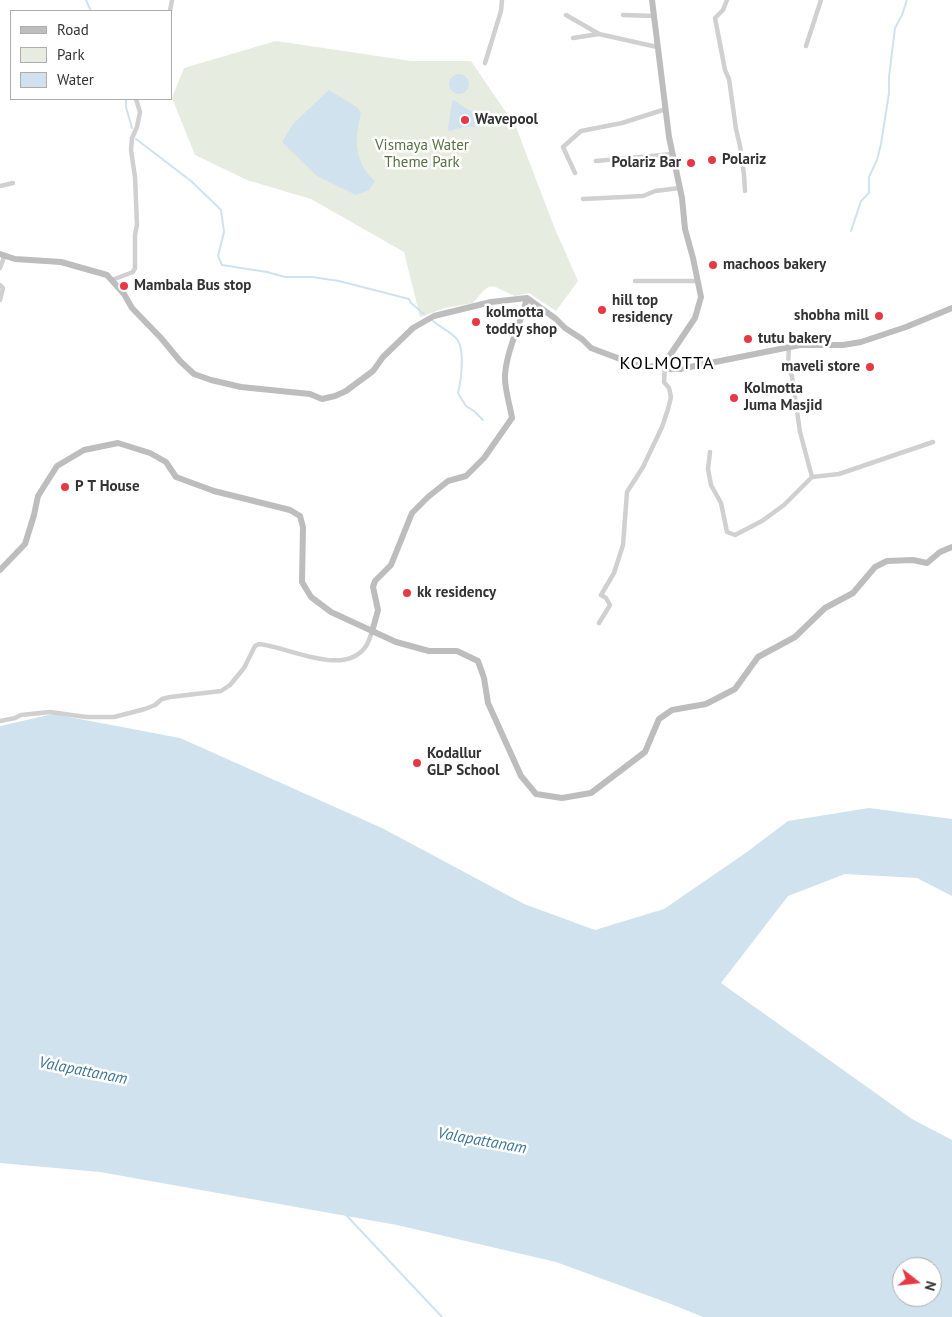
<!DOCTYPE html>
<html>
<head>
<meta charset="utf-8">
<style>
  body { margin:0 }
  #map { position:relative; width:952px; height:1317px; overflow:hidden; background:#fff; font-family:"PT Sans",sans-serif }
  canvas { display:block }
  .legend { position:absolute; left:10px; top:10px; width:162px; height:90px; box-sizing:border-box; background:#fff; border:1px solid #adadad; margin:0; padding:6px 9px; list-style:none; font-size:15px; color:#333 }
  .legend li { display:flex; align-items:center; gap:10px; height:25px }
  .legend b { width:25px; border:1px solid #adadad }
  .north { position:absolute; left:892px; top:1257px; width:50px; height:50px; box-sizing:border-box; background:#fff; border:1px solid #adadad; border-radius:50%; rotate:106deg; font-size:14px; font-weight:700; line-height:20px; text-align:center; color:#333 }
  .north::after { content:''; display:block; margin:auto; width:18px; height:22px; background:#e63946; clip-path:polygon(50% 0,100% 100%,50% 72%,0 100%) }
</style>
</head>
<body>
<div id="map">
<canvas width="952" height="1317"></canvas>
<ul class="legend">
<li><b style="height:6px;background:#bdbdbd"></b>Road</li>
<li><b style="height:14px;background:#e6ecdf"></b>Park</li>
<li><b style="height:14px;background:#cfe2ee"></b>Water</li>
</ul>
<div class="north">N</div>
</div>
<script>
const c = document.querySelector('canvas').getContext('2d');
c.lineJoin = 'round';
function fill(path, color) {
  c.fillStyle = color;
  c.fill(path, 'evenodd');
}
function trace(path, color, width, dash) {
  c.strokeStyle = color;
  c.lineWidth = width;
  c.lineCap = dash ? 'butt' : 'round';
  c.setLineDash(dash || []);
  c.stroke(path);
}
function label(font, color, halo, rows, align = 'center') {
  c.font = font + ' "PT Sans",sans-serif';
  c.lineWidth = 5;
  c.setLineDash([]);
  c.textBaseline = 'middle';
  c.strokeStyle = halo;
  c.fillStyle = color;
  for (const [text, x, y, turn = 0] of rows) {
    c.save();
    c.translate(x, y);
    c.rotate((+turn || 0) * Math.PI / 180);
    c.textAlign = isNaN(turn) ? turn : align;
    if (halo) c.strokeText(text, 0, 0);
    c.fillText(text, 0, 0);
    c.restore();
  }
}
fill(new Path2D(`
  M276,41L411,61H471L516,127L555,229L578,281L556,311L529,293L515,296C489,286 494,278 473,303L445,308L420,317L404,252L311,199L247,180L195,155L172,98L184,68Z`), '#e6ecdf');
fill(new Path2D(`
  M449 84a10 10 0 1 1 20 0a10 10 0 1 1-20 0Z
  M329,90L358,108L361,114C354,140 354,162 375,181L369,190L356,195L317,176L282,142L293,124Z
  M454,100L465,108L482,115L480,127H463L449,131L448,129L452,101Z
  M53,714L180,738L382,828L524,904L595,930L664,909L747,852L788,821L869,808L952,819V896L917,878L845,874L788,896L721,983L912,1119L952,1140V1317H703L671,1304L556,1262L397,1225L100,1172L0,1163V726ZM902,1267H932V1297H902Z`), '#cfe2ee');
trace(new Path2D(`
  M86,0L91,11
  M126,99V107L132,128
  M136,139L191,181L221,210L224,232L218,256L222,265L267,272L285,277H312L339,281L409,299L411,303L424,314
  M851,231L861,201L869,193V177L877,160L881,144L889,93V77L895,28L902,15L907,0
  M433,321C440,327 449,331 455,337C466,346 461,381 458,393L466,406L474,411L483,420
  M346,1215L442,1317`), '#cfe2ee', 2);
trace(new Path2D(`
  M727,0L723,10L715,18L725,70L729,79L736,129L740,146L744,175L745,191
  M170,11L172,0
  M566,15L599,34
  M623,15L654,16
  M573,38L599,34L657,47
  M806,46L821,0
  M485,63L501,11L502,0
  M596,161L673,154
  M575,173L563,147L581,131L622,123L666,109
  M0,186L13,183
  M583,199L643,196L655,191L680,188
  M0,268L4,257
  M112,280L133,272L135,268V235L137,225L135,177L131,150L132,138L137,127L140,112L136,99
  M635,281H698
  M0,285L3,288L0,300
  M710,452L708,469L711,485L721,503L727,532L735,535L762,521L784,505L812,477L800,432L792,376L788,368L789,346
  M812,477L839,474L933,442
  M599,623L610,605L606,598L601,595L614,573L623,545L627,492L643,467L662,427L668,409L671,397L669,388L664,382L665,365
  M0,721L15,718L21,715L50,712L86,717H114L145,709L155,705L162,699L170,697L221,691L230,685L244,668L255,646L259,644C289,647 345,678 366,646C369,642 370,636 372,632`), '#d0d0d0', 4.5);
trace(new Path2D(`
  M0,254L15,259L61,262L107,275L124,294L132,308L161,338L180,361L194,374L211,380L241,387L310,394L322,399L335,396L346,391L373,371L383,357L413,328L434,316L491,302L527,298L556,319L565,328L582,339L591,348L636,365L646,367L665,365L668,358L695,318L701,297L693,258L685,229L682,198L669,137L652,0
  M665,365L670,369H680L800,345H843L861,342L906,327L952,308
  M0,570L25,544L34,515L38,496L57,466L84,450L118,443L150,453L166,462L176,477L214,491L290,510L300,516L303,527L302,582L311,597L331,612L396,642L429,651H457L478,661L484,678L488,703L521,776L536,794L562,798L591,793L645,752L659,719L672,710L706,704L735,689L758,657L795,637L825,608L853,593L875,567L887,561L913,560L927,563L940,552L952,547
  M372,632L378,610L373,587L375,581L391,565L412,513L428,497L448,481L466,476L484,458L512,418C510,405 504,387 505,375C507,348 521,324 527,298`), '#bdbdbd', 6);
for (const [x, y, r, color] of [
  [465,120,5,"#e63946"],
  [712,160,5,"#e63946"],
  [691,163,5,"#e63946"],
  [713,265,5,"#e63946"],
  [124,286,5,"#e63946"],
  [602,310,5,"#e63946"],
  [879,316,5,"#e63946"],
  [476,322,5,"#e63946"],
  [748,339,5,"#e63946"],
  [870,367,5,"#e63946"],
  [734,398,5,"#e63946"],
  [65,487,5,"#e63946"],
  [407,593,5,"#e63946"],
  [417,763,5,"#e63946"]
]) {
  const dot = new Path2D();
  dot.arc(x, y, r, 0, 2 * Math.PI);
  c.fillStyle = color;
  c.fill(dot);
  trace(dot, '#fff', 2);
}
label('bold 15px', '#333', '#fff', [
  ["Wavepool",475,120],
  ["Polariz",722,160],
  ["Polariz Bar",681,163,"right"],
  ["machoos bakery",723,265],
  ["Mambala Bus stop",134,286],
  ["hill top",612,301],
  ["residency",612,318],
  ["kolmotta",486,313],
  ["toddy shop",486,330],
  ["shobha mill",869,316,"right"],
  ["tutu bakery",758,339],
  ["maveli store",860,367,"right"],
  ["Kolmotta",744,389],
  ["Juma Masjid",744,406],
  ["P T House",75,487],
  ["kk residency",417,593],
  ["Kodallur",427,754],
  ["GLP School",427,771]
], 'left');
label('15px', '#56703f', '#fff', [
  ["Vismaya Water",422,146],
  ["Theme Park",422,163]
]);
label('italic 16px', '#3f7597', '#fff', [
  ["Valapattanam",83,1071,11],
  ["Valapattanam",482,1141,10]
]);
c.letterSpacing = '1px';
label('18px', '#000', '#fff', [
  ["KOLMOTTA",667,364]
]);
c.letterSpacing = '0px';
</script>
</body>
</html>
